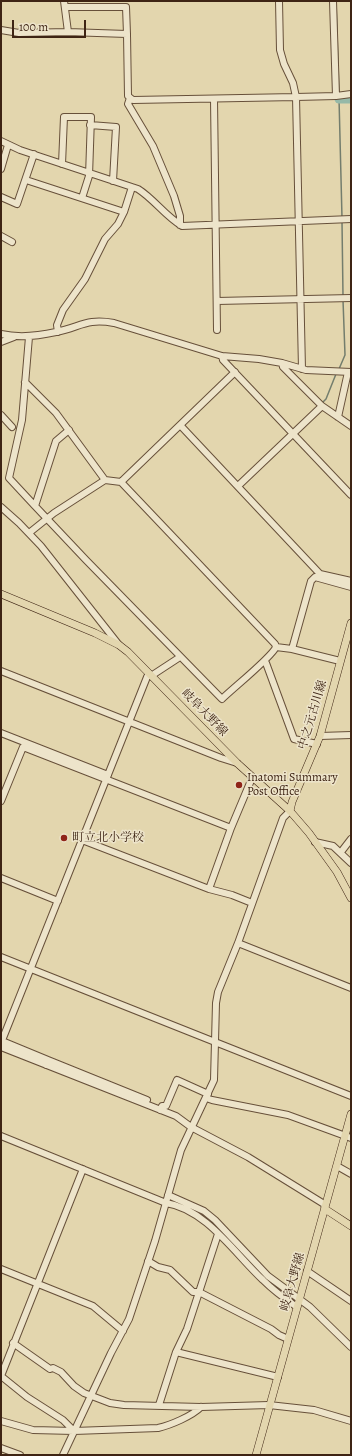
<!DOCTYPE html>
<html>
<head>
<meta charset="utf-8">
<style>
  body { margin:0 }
  #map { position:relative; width:352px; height:1456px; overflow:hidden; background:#e3d6ae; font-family:Alegreya,serif }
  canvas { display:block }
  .frame { position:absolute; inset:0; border:2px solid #3e2414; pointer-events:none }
  .scale { position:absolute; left:12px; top:20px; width:74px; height:18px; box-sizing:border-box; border:2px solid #3e2414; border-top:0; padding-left:5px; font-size:12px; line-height:14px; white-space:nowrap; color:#3e2414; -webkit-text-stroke:3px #ede4ca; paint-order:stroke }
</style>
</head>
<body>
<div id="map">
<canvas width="352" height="1456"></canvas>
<div class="frame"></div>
<div class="scale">100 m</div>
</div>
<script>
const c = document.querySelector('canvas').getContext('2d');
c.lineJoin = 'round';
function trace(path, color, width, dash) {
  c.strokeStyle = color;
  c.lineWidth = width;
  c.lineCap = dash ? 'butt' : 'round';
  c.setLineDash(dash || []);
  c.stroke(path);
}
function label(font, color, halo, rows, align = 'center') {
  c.font = font + ' Alegreya,"Noto Serif JP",serif';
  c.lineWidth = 3;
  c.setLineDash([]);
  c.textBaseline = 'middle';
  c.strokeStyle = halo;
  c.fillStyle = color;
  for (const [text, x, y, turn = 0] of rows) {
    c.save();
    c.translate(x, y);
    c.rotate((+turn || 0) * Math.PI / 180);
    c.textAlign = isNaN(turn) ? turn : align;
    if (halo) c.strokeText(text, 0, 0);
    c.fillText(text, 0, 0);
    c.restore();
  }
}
trace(new Path2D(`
  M336,1L339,94
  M339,98L342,218
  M342,222L343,296
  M339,369L345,355L343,300
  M322,403L326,399L336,374`), '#737d6d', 1.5);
trace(new Path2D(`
  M339,99H351`), '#96b9a8', 9);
const minor = new Path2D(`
  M64,1L68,32
  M279,1L280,50L284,64L293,83L296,97L302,369
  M333,1L336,96
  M65,7H126L127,34
  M1,30L19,33L68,32L127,34L128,96L133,100L296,97L336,96L351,94
  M130,98L128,104L153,146L174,196L180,216V225
  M214,99L217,330
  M90,125L116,127L113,181
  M1,141L20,150L138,189C154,199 165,216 182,226L351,219
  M62,164L64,117H91L89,176L82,198
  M1,169L8,145
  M26,180L124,212
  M1,197L17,204L34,154
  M1,236L12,242
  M217,301L351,298
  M58,332L57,325L63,310L85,279L105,239L118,224L124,212L132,187
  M1,334C19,338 38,336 56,332C81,327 86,318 114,323L222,356L259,359L282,363L306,370L351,372
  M29,337L22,420L9,478L35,506
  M1,342L14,337
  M222,356L223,360L351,495
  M282,363L283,367L322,406L351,426
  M25,382L56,413L105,480
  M1,415L12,427
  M338,417L348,372
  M180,425L320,574L351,581
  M69,430L56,441L35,506L86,560L222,699C232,689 272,657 276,647
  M121,482L235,372
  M238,486L322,406
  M1,507L19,523L41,546L119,645
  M29,533L54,513L105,480L121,482L275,644L276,647
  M276,647L292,649L340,661
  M292,649L311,581L315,577L351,587
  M264,661L266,663L294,739L317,744
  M1,671L221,758L237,763
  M151,676L180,657
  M1,733L108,775
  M320,736L351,735
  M1,801L23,747L231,828
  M82,840L209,889L232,895L252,903
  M315,842L333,846L351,863
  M341,852L351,839
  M1,878L58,901
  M209,889L231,828L252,778
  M238,943L351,988
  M1,957L351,1096
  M2,1041L48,1060
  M1,1043L147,677L149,674
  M1,1047L176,1116L191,1127L248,1157L324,1204L325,1209
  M46,1065L48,1060L147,1100
  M206,1098L212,1100L288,1115L351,1138
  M160,1110L162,1106H166L177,1080L208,1094
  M1,1136L166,1203C206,1209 235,1254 263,1280C273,1290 285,1299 297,1307
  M337,1166L351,1174
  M168,1195L204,1211L215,1220L268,1276L310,1307L351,1347
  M148,1261L158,1267L170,1270L193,1292H199L271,1329L279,1335L288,1339
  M1,1269L93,1306L123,1331
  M307,1271L351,1301
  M13,1343L50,1369L53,1368L61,1372L74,1386L84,1393L110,1403L124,1405L201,1407L269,1405L314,1410L351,1421
  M176,1352L278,1377
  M1,1376L83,1169
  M1,1376L27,1397L63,1420L74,1431
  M159,1405L176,1352L187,1329L218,1234
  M1,1421L33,1430L74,1431L158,1428C171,1425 192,1416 201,1407
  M1,1448L20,1455
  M63,1455L111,1353L129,1319L155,1241L181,1150L214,1080L216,1003L218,992L238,943L283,818L290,811`);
const major = new Path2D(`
  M1,594L95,633L119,645L128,652L237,763L290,811L309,833L337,872L351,898
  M290,811L292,802L320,736L351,623
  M325,1209L351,1226
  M256,1455L351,1114`);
trace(minor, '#67503a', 8);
trace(major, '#3e2414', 8);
trace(minor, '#ede4ca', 6);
trace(major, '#e3d6ae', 7);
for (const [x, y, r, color] of [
  [239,785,4,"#8f2418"],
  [64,838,4,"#8f2418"]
]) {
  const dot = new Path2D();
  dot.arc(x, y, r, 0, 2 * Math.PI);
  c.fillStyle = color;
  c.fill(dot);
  trace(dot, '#ede4ca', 1.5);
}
label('12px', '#3e2414', '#ede4ca', [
  ["岐阜大野線",204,713,46],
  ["中之元古川線",313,715,-73],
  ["岐阜大野線",293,1282,-74]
]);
label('12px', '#3e2414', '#ede4ca', [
  ["Inatomi Summary",247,778],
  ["Post Office",247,792],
  ["町立北小学校",72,838]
], 'left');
</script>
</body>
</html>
